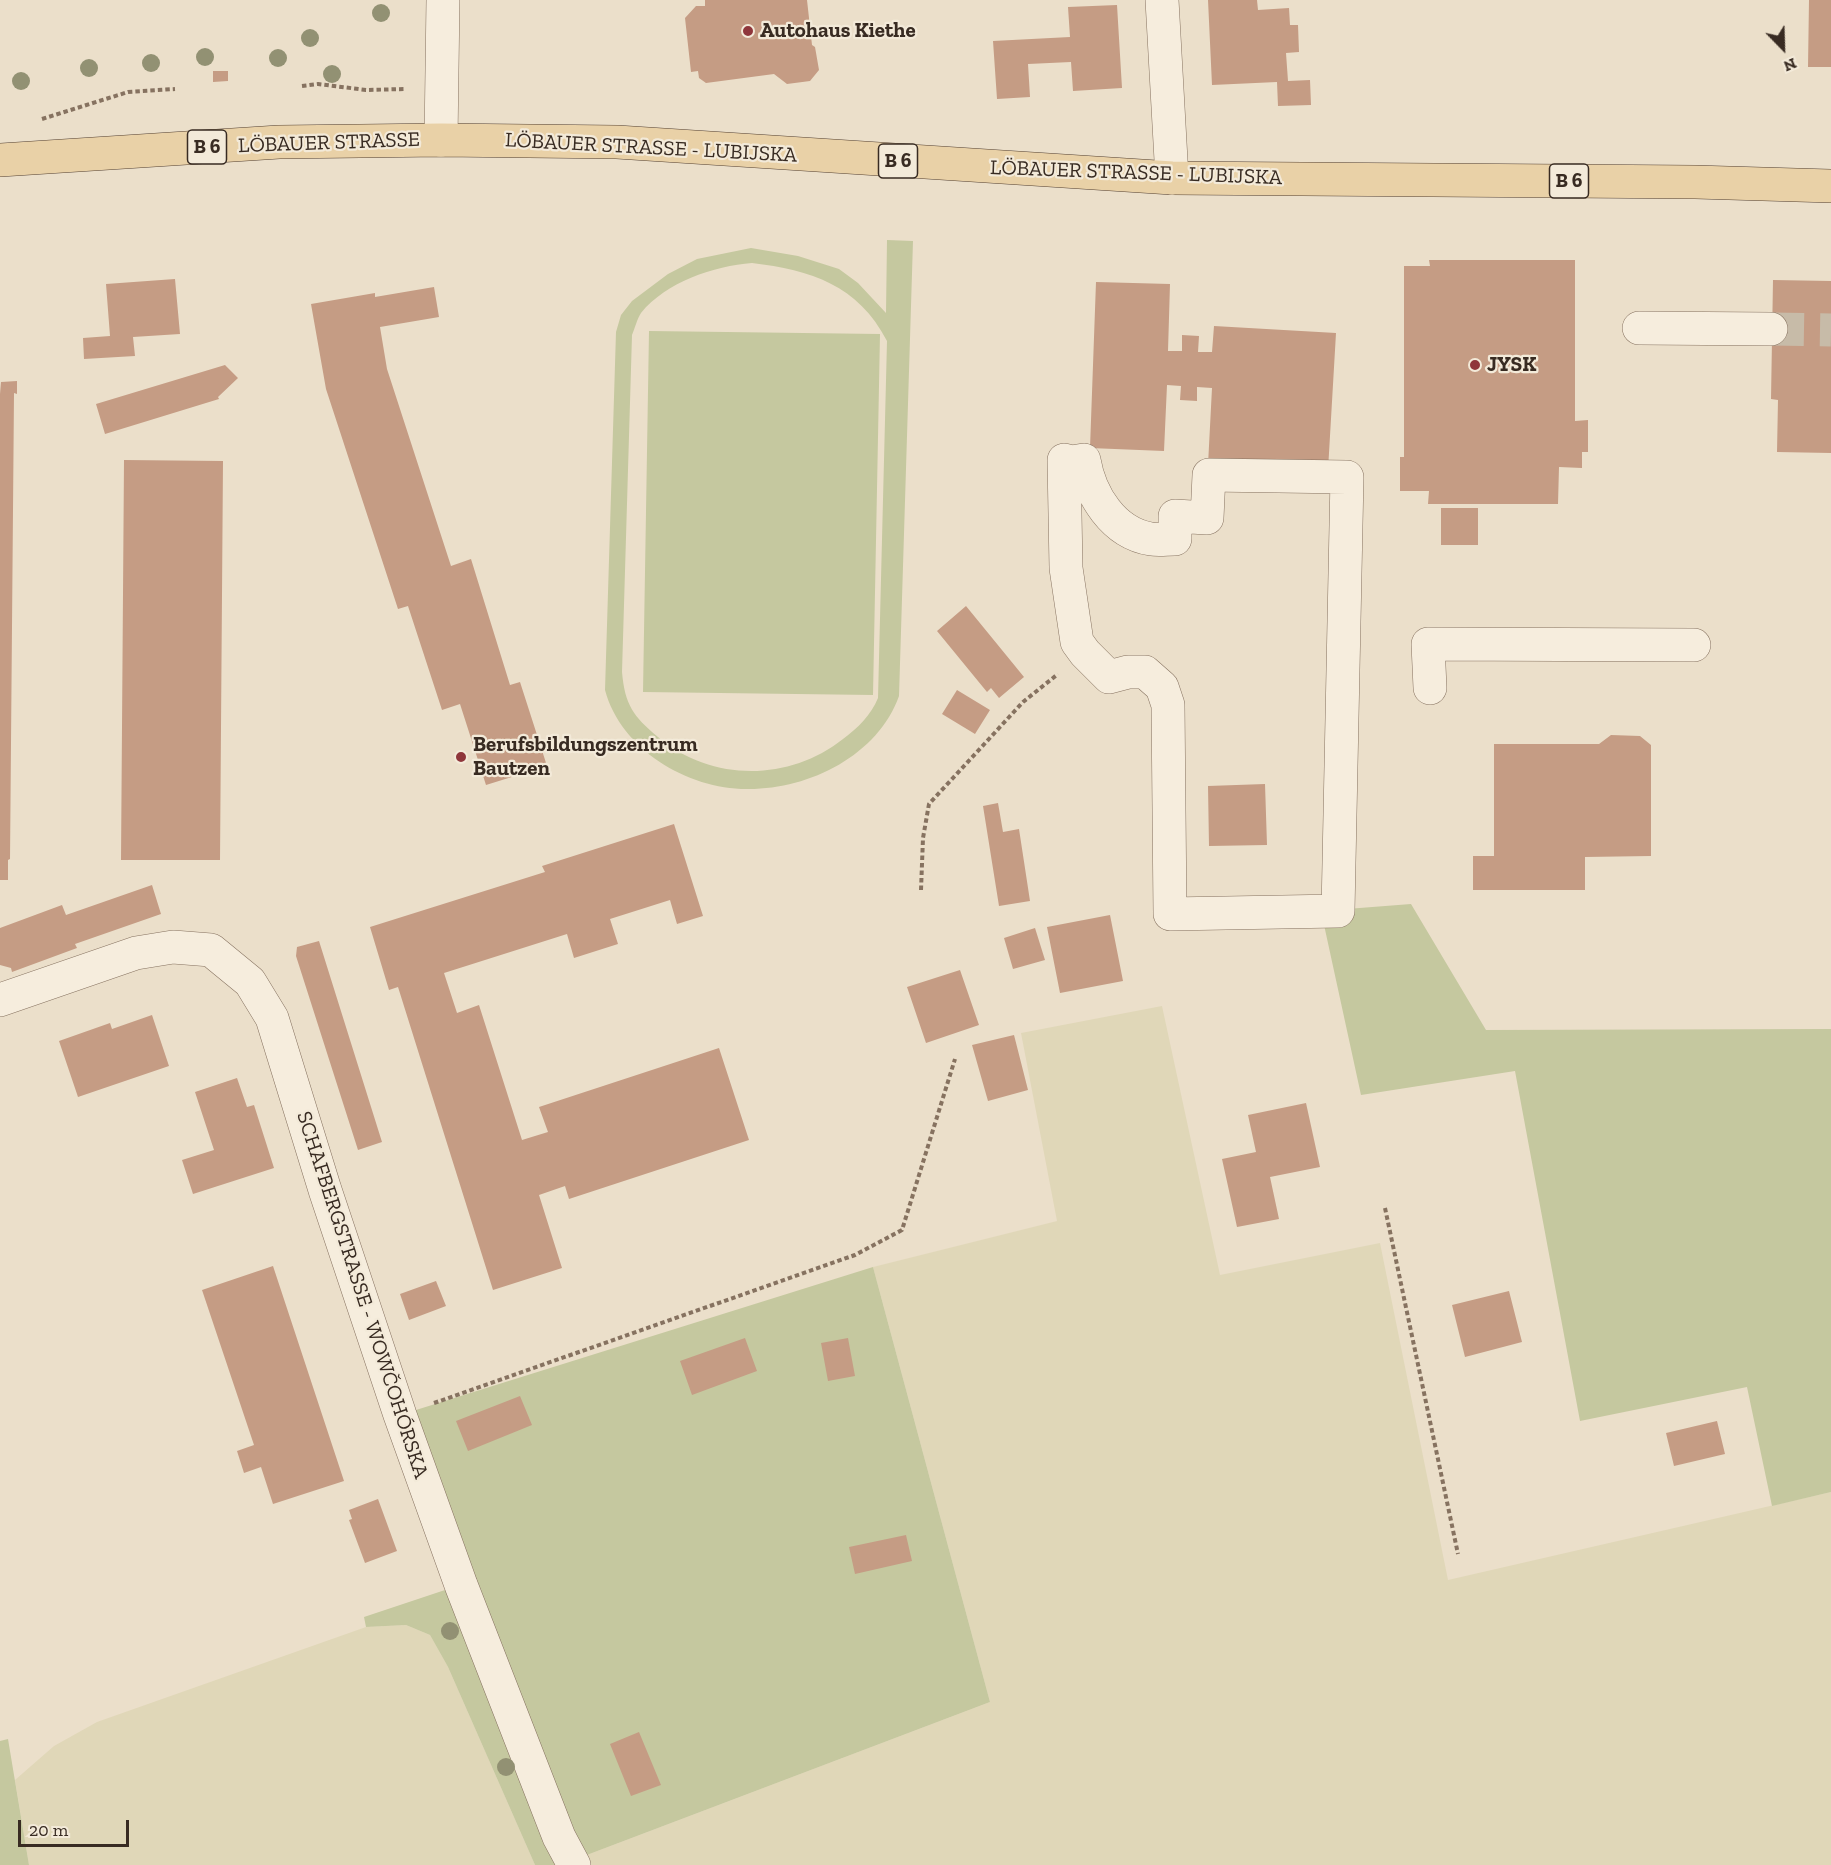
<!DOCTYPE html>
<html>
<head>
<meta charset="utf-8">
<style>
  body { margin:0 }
  #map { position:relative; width:1831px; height:1865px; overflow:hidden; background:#ebdfca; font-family:"Zilla Slab",serif }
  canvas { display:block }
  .north { position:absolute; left:1753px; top:18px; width:60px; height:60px; -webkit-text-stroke:4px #f3ead9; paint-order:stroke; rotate:157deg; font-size:16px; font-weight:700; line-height:24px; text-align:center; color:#382b22 }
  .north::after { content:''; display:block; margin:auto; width:21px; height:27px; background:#382b22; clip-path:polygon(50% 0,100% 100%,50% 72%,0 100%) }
  .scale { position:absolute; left:18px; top:1820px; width:111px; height:27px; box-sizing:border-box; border:3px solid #382b22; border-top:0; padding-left:8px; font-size:18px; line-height:21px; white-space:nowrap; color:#382b22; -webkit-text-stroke:4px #f3ead9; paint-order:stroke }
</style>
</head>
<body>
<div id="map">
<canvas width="1831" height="1865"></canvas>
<div class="north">N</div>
<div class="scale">20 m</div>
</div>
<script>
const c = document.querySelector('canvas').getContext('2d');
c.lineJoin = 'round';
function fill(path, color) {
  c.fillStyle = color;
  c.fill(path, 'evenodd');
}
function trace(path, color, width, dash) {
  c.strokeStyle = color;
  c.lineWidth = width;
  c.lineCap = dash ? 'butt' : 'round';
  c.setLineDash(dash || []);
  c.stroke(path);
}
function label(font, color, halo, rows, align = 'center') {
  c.font = font + ' "Zilla Slab",serif';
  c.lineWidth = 4.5;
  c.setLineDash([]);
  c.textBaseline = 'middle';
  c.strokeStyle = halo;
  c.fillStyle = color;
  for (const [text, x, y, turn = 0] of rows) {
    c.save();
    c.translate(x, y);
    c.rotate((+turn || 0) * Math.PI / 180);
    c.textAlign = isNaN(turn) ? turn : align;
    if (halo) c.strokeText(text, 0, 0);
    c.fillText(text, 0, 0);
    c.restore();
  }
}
fill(new Path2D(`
  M1162,1006L1220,1275L1380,1243L1448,1580L1831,1492V1865H574L571,1861L990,1702L873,1267L1057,1221L1021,1033Z
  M406,1625L430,1635L448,1667L535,1865H29L15,1780L54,1746L97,1722L366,1627Z`), '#e0d7b8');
fill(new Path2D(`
  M887,240L913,241L899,696C878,755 810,789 749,789C689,790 621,750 605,690L616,332L621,315L632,301L668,274L697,259L751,248L798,256L839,269L858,283L886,313ZM752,263C811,270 858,285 887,341L878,698C871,715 858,728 843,739C789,782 711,782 658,737C633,716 625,705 622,672L632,335C635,328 637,319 641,313C666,282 714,266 752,263Z
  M649,331L880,334L873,695L643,692Z
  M1411,904L1486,1030L1831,1029V1492L1772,1506L1747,1387L1580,1421L1515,1071L1361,1095L1321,911Z
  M873,1267L990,1702L571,1861L400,1415Z
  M451,1588L563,1865H535L448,1667L430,1635L406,1625L366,1627L364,1617Z
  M8,1739L29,1865H0V1741Z`), '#c5c89f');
fill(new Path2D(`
  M705,0H807L812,45L815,47L819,70L810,81L787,84L774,74L706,83L699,78L698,71L691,72L685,18L696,6H705Z
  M1208,0H1257L1258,10L1289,8L1290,25H1298L1299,52L1286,53L1288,81L1310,80L1311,105L1278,106L1277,82L1212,85Z
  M1809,0H1831V67H1808Z
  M1117,5L1122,88L1073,91L1071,62L1028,64L1030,97L997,99L993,41L1070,37L1068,7Z
  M213,71H228V81L213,82Z
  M1429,260H1575V421L1588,420V452H1582V468L1559,467L1558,504H1428L1429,491H1400V457H1404V266H1430Z
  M175,279L180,334L133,337L135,356L84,359L83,338L110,336L106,284Z
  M1773,280L1831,281V453L1777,452L1778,400L1771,399Z
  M1096,282L1170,284L1168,351H1182V335L1199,336L1198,352H1212L1214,326L1336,333L1328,470L1208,465L1212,388L1197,387V401L1180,400L1181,386L1167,385L1164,451L1090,448Z
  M434,287L439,317L380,327L387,369L451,566L471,559L510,685L520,682L547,766L486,785L460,704L442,710L408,606L398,609L326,389L311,304L375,293V297Z
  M225,365L238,378L218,397L219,399L105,434L96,404Z
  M17,381V394L14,393L10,859L8,860V880H0V394L1,382Z
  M124,460L223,461L220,860H121Z
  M1441,508H1478V545H1441Z
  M966,606L1024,677L999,698L991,688L987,692L937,631Z
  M957,690L990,710L975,734L942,714Z
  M1611,735L1640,736L1651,745V856L1585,857V890H1473V856H1494V744H1599Z
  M1265,784L1267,845L1209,846L1208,786Z
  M998,803L1003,832L1019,829L1030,901L999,906L983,806Z
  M674,824L703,916L677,924L670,900L610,919L618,944L574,958L567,934L444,973L457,1013L479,1005L522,1140L548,1132L539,1107L719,1048L749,1140L569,1199L565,1186L539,1195L562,1268L493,1290L398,987L389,990L370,927L545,872L542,866Z
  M152,885L161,914L75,944L77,948L12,972L11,968L0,965V928L62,905L66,915Z
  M1110,915L1123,981L1060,993L1047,927Z
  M1035,928L1045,960L1013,969L1004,938Z
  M319,941L382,1142L358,1150L296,956L297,947Z
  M960,970L979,1025L926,1043L907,987Z
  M152,1015L169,1066L78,1097L59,1041L110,1023L112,1029Z
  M1014,1035L1028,1090L988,1101L972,1045Z
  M237,1078L247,1107L254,1105L274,1168L193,1194L182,1160L214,1150L195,1092Z
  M1306,1103L1320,1167L1270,1177L1279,1219L1237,1227L1222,1159L1256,1152L1248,1115Z
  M273,1266L344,1481L273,1504L261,1467L244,1473L237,1451L254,1445L202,1290Z
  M436,1281L446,1306L409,1320L400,1294Z
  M1509,1291L1522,1342L1465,1357L1452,1305Z
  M745,1338L757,1371L692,1395L680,1361Z
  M848,1338L855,1376L828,1381L821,1343Z
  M520,1396L532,1425L468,1451L456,1421Z
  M1717,1421L1725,1454L1674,1466L1666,1433Z
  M378,1499L397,1551L365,1563L349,1520L352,1519L349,1510Z
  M906,1535L912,1561L855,1574L849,1547Z
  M639,1732L661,1785L631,1796L610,1744Z`), '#c59c84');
trace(new Path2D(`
  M1771,329L1831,330`), '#c7bba8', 33, [33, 16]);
const minor = new Path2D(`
  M1162,0L1172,178
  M441,140L443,0
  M1639,328L1771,329
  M1064,460L1072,462L1084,460C1090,495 1113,533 1151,539C1158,540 1167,539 1175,539V516L1207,518L1209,475L1347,477L1338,911L1170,914L1168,705L1162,687L1145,672H1128L1109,677L1085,653L1077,642L1066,568Z
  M1430,688L1428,644L1694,645
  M0,1000L136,953L173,947L211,950L250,982L272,1018L325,1190L400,1415L461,1585L559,1837L574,1865`);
const major = new Path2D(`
  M0,160L279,142L441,140L617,142L1172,178L1695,182L1831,186`);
trace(minor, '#867260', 34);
trace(major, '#544133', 34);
trace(new Path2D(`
  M302,86L318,84L366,90L406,89
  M42,119L128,92L175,89
  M921,890L923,838L929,804L1023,702L1058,674
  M1385,1208L1458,1554
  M434,1403L855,1255L902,1230L955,1059`), '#867260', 4, [4.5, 3]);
trace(minor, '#f6eddd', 33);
trace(major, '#e9d1a7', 33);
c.fillStyle = '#929173';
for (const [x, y] of [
  [381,13],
  [310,38],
  [205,57],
  [278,58],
  [151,63],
  [89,68],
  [332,74],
  [21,81],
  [450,1631],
  [506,1767]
]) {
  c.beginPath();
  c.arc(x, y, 9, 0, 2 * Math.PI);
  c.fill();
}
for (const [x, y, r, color] of [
  [748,31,6,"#8f363b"],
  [1475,365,6,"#8f363b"],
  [461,757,6,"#8f363b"]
]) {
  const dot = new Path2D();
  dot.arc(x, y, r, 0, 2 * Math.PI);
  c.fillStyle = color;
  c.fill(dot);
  trace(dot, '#f3ead9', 2);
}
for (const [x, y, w] of [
  [207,147,39],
  [898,161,39],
  [1569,181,39]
]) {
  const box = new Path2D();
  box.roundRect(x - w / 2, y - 17, w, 34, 4.5);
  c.fillStyle = '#f3ead9';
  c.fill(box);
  trace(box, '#382b22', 1.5);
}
label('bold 20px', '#382b22', null, [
  ["B 6",207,147],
  ["B 6",898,161],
  ["B 6",1569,181]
]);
label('bold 21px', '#382b22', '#f3ead9', [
  ["Autohaus Kiethe",760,31],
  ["JYSK",1487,365],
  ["Berufsbildungszentrum",473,745],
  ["Bautzen",473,769]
], 'left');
label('21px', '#382b22', '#f3ead9', [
  ["LÖBAUER STRASSE",329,143,-2],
  ["LÖBAUER STRASSE - LUBIJSKA",651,148,3],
  ["LÖBAUER STRASSE - LUBIJSKA",1136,173,2],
  ["SCHAFBERGSTRASSE - WOWČOHÓRSKA",362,1295,72]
]);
</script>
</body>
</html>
